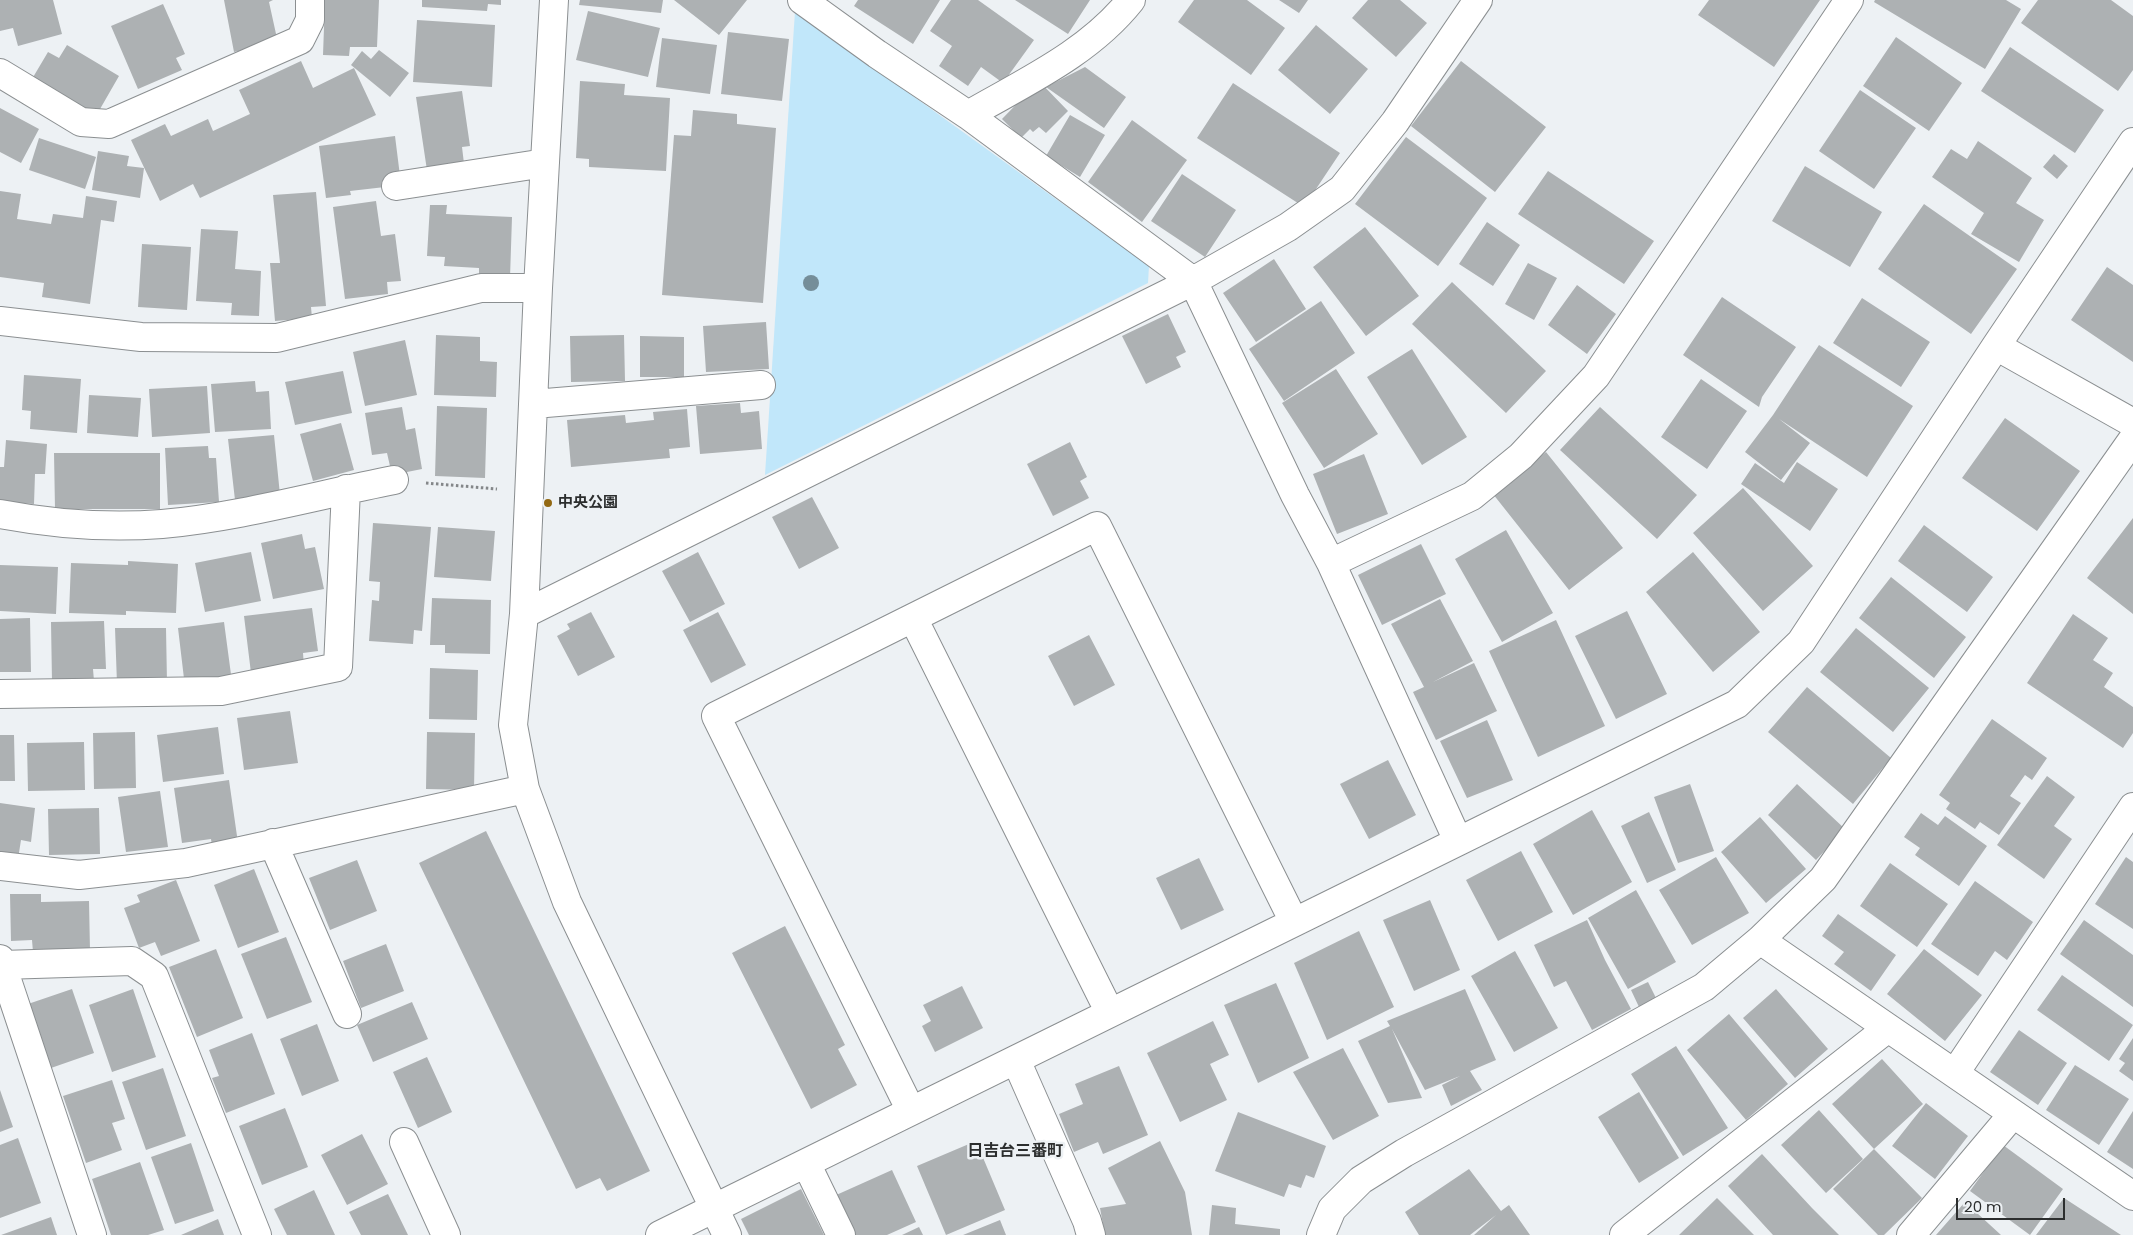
<!DOCTYPE html>
<html>
<head>
<meta charset="utf-8">
<style>
  body { margin:0 }
  #map { position:relative; width:2133px; height:1235px; overflow:hidden; background:#edf1f4; font-family:Poppins,sans-serif }
  canvas { display:block }
  .scale { position:absolute; left:1956px; top:1198px; width:109px; height:22px; box-sizing:border-box; border:2px solid #2c2e2e; border-top:0; padding-left:6px; font-size:15px; line-height:18px; white-space:nowrap; color:#2c2e2e; -webkit-text-stroke:4px #edf1f4; paint-order:stroke }
</style>
</head>
<body>
<div id="map">
<canvas width="2133" height="1235"></canvas>
<div class="scale">20 m</div>
</div>
<script>
const c = document.querySelector('canvas').getContext('2d');
c.lineJoin = 'round';
function fill(path, color) {
  c.fillStyle = color;
  c.fill(path, 'evenodd');
}
function trace(path, color, width, dash) {
  c.strokeStyle = color;
  c.lineWidth = width;
  c.lineCap = dash ? 'butt' : 'round';
  c.setLineDash(dash || []);
  c.stroke(path);
}
function label(font, color, halo, rows, align = 'center') {
  c.font = font + ' Poppins,"Noto Sans JP",sans-serif';
  c.lineWidth = 5;
  c.setLineDash([]);
  c.textBaseline = 'middle';
  c.strokeStyle = halo;
  c.fillStyle = color;
  for (const [text, x, y, turn = 0] of rows) {
    c.save();
    c.translate(x, y);
    c.rotate((+turn || 0) * Math.PI / 180);
    c.textAlign = isNaN(turn) ? turn : align;
    if (halo) c.strokeText(text, 0, 0);
    c.fillText(text, 0, 0);
    c.restore();
  }
}
fill(new Path2D(`
  M795,11L1149,266L1148,283L765,475Z`), '#c1e7fa');
fill(new Path2D(`
  M0,0H53L62,34L18,46L13,28L0,31Z
  M224,0H273L269,2L278,43L234,52Z
  M325,0H379L377,47H350L349,56L323,55Z
  M422,0H501V5L488,4L487,11L422,7Z
  M580,0H663L661,13L579,5Z
  M674,0H747L719,35Z
  M858,0H940L913,44L854,6Z
  M951,0H978L1034,40L1003,83L981,67L968,86L939,66L952,46L930,31Z
  M1015,0H1090L1068,34Z
  M1194,0H1247L1285,28L1251,75L1178,22Z
  M1279,0H1308L1299,13Z
  M1368,0H1400L1427,23L1396,57L1352,18Z
  M1709,0H1820L1774,67L1698,15Z
  M1875,0H2006L2021,9L1985,69L1874,2Z
  M2038,0H2111L2133,16V70L2118,91L2021,23Z
  M163,4L185,54L176,58L182,70L138,89L111,26Z
  M588,11L660,28L648,77L576,60Z
  M417,20L495,25L492,87L413,82Z
  M1316,25L1368,69L1330,114L1278,70Z
  M728,32L789,39L782,101L721,94Z
  M1896,37L1962,83L1929,131L1863,86Z
  M662,38L717,45L710,94L656,87Z
  M67,45L119,76L96,116L32,79L48,52L59,58Z
  M2010,47L2104,110L2075,153L1981,91Z
  M379,50L409,73L390,97L351,65L362,51L371,59Z
  M301,61L313,88L354,68L376,115L200,198L193,184L160,201L131,140L165,124L171,136L208,119L213,131L250,114L239,90Z
  M1461,61L1546,127L1495,192L1411,126Z
  M1085,67L1126,97L1104,128L1046,87Z
  M580,81L625,84L624,95L670,98L666,171L589,167V159L576,158Z
  M1039,81L1068,111L1046,133L1039,127L1033,132L1030,129L1021,138L1002,119Z
  M1233,83L1340,153L1304,207L1197,138Z
  M1860,90L1916,128L1874,189L1819,151Z
  M462,91L470,146L462,147L465,172L428,177L416,97Z
  M0,108L39,129L21,163L0,152Z
  M693,110L737,114V124L776,128L763,303L662,295L674,135L691,136Z
  M1070,115L1105,135L1080,177L1046,156Z
  M1132,120L1187,160L1142,222L1088,182Z
  M395,136L400,176L384,177L385,187L350,191L351,195L326,198L319,146Z
  M1406,137L1487,198L1438,266L1355,204Z
  M39,138L96,157L85,189L29,170Z
  M1978,141L2032,178L2016,203L2044,220L2019,262L1971,234L1984,213L1932,177L1951,149L1967,159Z
  M98,151L129,156L127,166L144,168L140,198L92,190Z
  M2054,154L2068,166L2057,179L2043,167Z
  M1805,166L1882,212L1850,267L1772,221Z
  M1548,171L1654,241L1624,284L1518,214Z
  M1182,174L1236,210L1205,257L1151,221Z
  M0,191L21,194L17,219L51,224L53,214L83,218L86,196L117,201L114,222L101,220L90,304L42,297L44,283L0,277Z
  M316,192L326,306L311,307L312,318L275,321L270,263H280L273,195Z
  M376,201L381,236L395,234L401,281L387,282L388,294L345,299L333,207Z
  M1924,204L2017,269L1971,334L1878,269Z
  M430,205H447L446,214L512,217L510,278L479,276V268L444,266L445,257L427,256Z
  M1487,222L1520,245L1493,286L1459,264Z
  M1365,227L1419,296L1366,336L1313,267Z
  M201,229L238,231L235,269L261,271L259,316L231,315L232,303L196,301Z
  M142,244L191,247L187,310L138,307Z
  M1274,259L1306,309L1256,342L1223,293Z
  M1528,263L1557,278L1534,320L1505,304Z
  M2107,267L2133,285V362L2071,320Z
  M1452,282L1546,371L1506,413L1412,324Z
  M1577,285L1616,314L1587,354L1548,325Z
  M1722,297L1796,347L1762,397L1759,407L1683,355Z
  M1862,298L1930,342L1901,387L1833,343Z
  M1321,301L1355,353L1284,401L1249,349Z
  M1168,314L1186,352L1176,357L1181,367L1146,384L1122,336Z
  M766,322L769,369L706,372L703,326Z
  M436,335L480,337V361L497,362L496,397L434,395Z
  M624,335L625,381L571,382L570,336Z
  M640,336L684,337V377H640Z
  M405,340L417,395L365,406L353,352Z
  M1819,345L1913,406L1867,477L1779,419L1810,443L1781,480L1745,452L1773,415Z
  M1412,349L1467,437L1422,465L1367,377Z
  M1336,369L1378,434L1324,468L1282,403Z
  M343,371L352,413L295,425L285,382Z
  M24,375L81,379L77,433L30,429L31,411L22,410Z
  M1701,379L1747,411L1707,469L1661,437Z
  M255,381L256,392L269,391L271,429L215,432L211,384Z
  M207,386L210,433L152,437L149,389Z
  M89,395L141,398L138,437L87,433Z
  M740,403L741,413L759,411L762,449L700,454L696,406Z
  M437,406L487,408L485,478L435,476Z
  M402,407L406,430L415,428L422,469L392,475L387,453L372,455L365,413Z
  M1600,407L1697,495L1657,539L1560,450Z
  M687,409L690,447L669,449L670,458L571,467L567,420L625,415L626,423L654,420L653,412Z
  M2005,418L2080,471L2037,531L1962,478Z
  M341,423L354,470L313,481L300,434Z
  M274,435L280,495L235,500L228,439Z
  M6,440L47,444L45,474H35L34,504L0,502V467H4Z
  M1070,442L1087,477L1080,481L1089,498L1053,516L1027,464Z
  M208,446L209,458H216L219,502L168,505L165,448Z
  M1546,452L1623,548L1569,590L1493,494Z
  M54,453H160V509H55Z
  M1364,454L1388,514L1337,534L1313,474Z
  M1797,462L1838,489L1810,531L1741,484L1755,463L1784,483Z
  M1743,488L1813,566L1763,611L1693,533Z
  M812,497L839,548L799,569L772,517Z
  M2133,518V614L2087,578Z
  M373,523L431,527L422,631L414,630L413,644L369,641L372,600L379,601L380,582L369,581Z
  M1924,525L1993,577L1967,612L1898,561Z
  M438,527L495,531L491,581L434,577Z
  M1506,530L1553,613L1502,642L1455,559Z
  M302,534L305,549L315,547L324,589L273,599L261,543Z
  M1421,544L1446,594L1382,625L1358,575Z
  M251,552L261,601L205,612L195,563Z
  M698,552L725,604L690,622L662,571Z
  M1693,552L1760,632L1713,672L1646,592Z
  M128,561L178,564L176,613L126,611V615L69,613L71,563L128,565Z
  M0,565L58,567L56,614L0,611Z
  M1891,577L1966,637L1934,678L1859,618Z
  M432,598L491,600L490,654L445,653V645H430Z
  M1440,599L1473,661L1433,682L1474,663L1497,711L1436,740L1413,692L1424,687L1391,624Z
  M312,608L318,651L303,653L304,667L251,673L244,616Z
  M1627,611L1667,694L1616,719L1575,636Z
  M591,612L615,657L578,676L557,636L570,629L567,624Z
  M718,612L746,665L711,683L683,630Z
  M2073,614L2108,638L2093,660L2113,673L2104,687L2133,707V733L2123,748L2027,683Z
  M30,618L31,672H0V619Z
  M1556,620L1605,726L1538,757L1489,651Z
  M104,621L106,669H93L94,681L52,682L51,622Z
  M224,622L232,682L185,687L178,628Z
  M115,628H166L167,683L117,684Z
  M1856,628L1929,688L1893,732L1820,672Z
  M1089,635L1115,685L1074,706L1048,656Z
  M430,668L478,670L477,720L429,719Z
  M1807,687L1891,758L1853,804L1768,732Z
  M290,711L298,763L244,770L237,718Z
  M1992,719L2047,758L2032,780L2025,775L2010,796L2021,803L1999,835L1980,822L1975,829L1946,809L1950,803L1939,795Z
  M1487,720L1513,780L1467,798L1440,741Z
  M218,727L224,774L163,782L157,735Z
  M135,732L136,788L94,789L93,733Z
  M427,732L475,733L474,790L426,789Z
  M0,735H14L15,781H0Z
  M84,742L85,790L28,791L27,743Z
  M1388,760L1416,815L1369,839L1340,784Z
  M2047,776L2075,797L2054,826L2072,839L2044,879L1997,845Z
  M229,780L238,843L212,846L211,839L182,843L174,788Z
  M1690,784L1714,851L1678,863L1654,797Z
  M1797,784L1845,829L1816,860L1768,815Z
  M160,791L168,847L126,852L118,797Z
  M0,803L35,808L31,842L21,840L18,859L0,857Z
  M99,808L100,854L49,855L48,809Z
  M1592,810L1632,882L1573,915L1533,844Z
  M1649,812L1676,870L1647,883L1621,826Z
  M1921,813L1938,825L1945,816L1987,846L1959,886L1915,855L1920,848L1904,837Z
  M1760,817L1806,869L1766,903L1721,852Z
  M486,831L650,1171L607,1191L600,1178L576,1189L419,863Z
  M1521,851L1553,912L1498,941L1466,880Z
  M1716,857L1749,913L1692,945L1659,890Z
  M2126,857L2133,862V929L2095,904Z
  M1199,858L1224,910L1181,930L1156,878Z
  M357,860L377,911L330,930L309,878Z
  M1890,863L1948,904L1917,947L1860,906Z
  M254,869L279,932L238,948L214,885Z
  M176,880L200,941L161,956L155,942L139,948L124,908L140,902L137,895Z
  M1975,881L2033,922L2007,960L1995,951L1978,976L1931,944Z
  M1636,890L1676,962L1628,989L1588,918Z
  M10,894H41V902L89,901L90,951L33,952L32,940L11,941Z
  M1430,900L1460,970L1414,991L1383,920Z
  M1838,914L1896,955L1871,991L1834,964L1844,952L1822,936Z
  M1587,920L1605,960L1631,1009L1592,1030L1566,981L1554,987L1534,945Z
  M2084,920L2133,955V1007L2060,954Z
  M785,926L845,1045L838,1049L857,1085L811,1109L732,953Z
  M1359,931L1394,1007L1327,1040L1294,963Z
  M286,937L312,1002L267,1019L241,954Z
  M386,944L404,991L361,1008L343,961Z
  M216,949L243,1018L197,1037L169,967Z
  M1924,949L1982,995L1945,1041L1887,994Z
  M1515,951L1558,1028L1514,1052L1471,976Z
  M2062,975L2133,1025L2109,1061L2037,1010Z
  M1648,982L1656,998L1639,1007L1631,990Z
  M1276,983L1309,1058L1258,1083L1224,1005Z
  M962,986L983,1028L935,1052L922,1026L931,1021L923,1005Z
  M72,989L94,1053L51,1068L28,1004Z
  M133,989L156,1057L112,1072L89,1005Z
  M1465,989L1496,1060L1470,1071L1482,1090L1451,1106L1442,1085L1460,1076L1425,1090L1392,1029L1422,1098L1388,1103L1358,1041L1390,1026L1387,1021Z
  M1776,989L1828,1049L1795,1078L1743,1018Z
  M412,1002L428,1039L373,1062L357,1025Z
  M1729,1014L1788,1084L1746,1120L1687,1050Z
  M1213,1021L1229,1055L1210,1064L1227,1100L1180,1122L1147,1053Z
  M317,1024L339,1081L302,1096L280,1039Z
  M2019,1030L2067,1063L2038,1105L1990,1072Z
  M252,1033L275,1094L226,1113L212,1078L219,1076L209,1050Z
  M2133,1038V1081L2119,1071L2125,1063L2119,1059Z
  M1676,1046L1728,1128L1683,1156L1631,1074Z
  M1343,1048L1379,1116L1333,1140L1293,1072Z
  M427,1057L452,1112L418,1128L393,1072Z
  M1882,1059L1923,1104L1874,1149L1922,1198L1884,1235H1878L1833,1189L1874,1149L1832,1104Z
  M2075,1065L2129,1099L2099,1145L2046,1110Z
  M1119,1066L1148,1135L1103,1154L1098,1142L1074,1152L1059,1114L1083,1104L1075,1084Z
  M163,1068L186,1136L146,1150L122,1082Z
  M112,1080L125,1119L112,1123L122,1150L86,1163L63,1096Z
  M0,1090L13,1127L0,1132Z
  M1639,1092L1679,1158L1639,1183L1598,1117Z
  M1926,1103L1968,1136L1935,1179L1892,1146Z
  M285,1108L308,1167L262,1185L239,1126Z
  M1819,1110L1863,1159L1826,1193L1781,1145Z
  M2133,1111V1169L2107,1152Z
  M1238,1112L1326,1146L1314,1178L1306,1175L1301,1188L1289,1184L1284,1197L1215,1171Z
  M362,1134L388,1184L347,1205L321,1155Z
  M18,1138L41,1203L0,1218V1145Z
  M976,1141L1005,1210L946,1235L917,1166Z
  M1160,1141L1185,1192L1192,1235H1105L1100,1208L1126,1204L1108,1168Z
  M191,1143L214,1211L175,1224L151,1157Z
  M2003,1145L2063,1189L2030,1235L1970,1191Z
  M1762,1154L1812,1208L1839,1235H1773L1728,1186Z
  M140,1162L164,1230L148,1235H111L92,1179Z
  M1469,1169L1501,1211L1509,1205L1530,1235H1474L1496,1215L1470,1235H1419L1405,1212Z
  M892,1170L916,1222L887,1235H851L834,1196Z
  M801,1189L824,1235H749L741,1219Z
  M314,1190L335,1235H287L274,1209Z
  M388,1194L408,1235H361L349,1212Z
  M1717,1198L1754,1235H1679Z
  M2064,1198L2121,1235H2036Z
  M1965,1202L2001,1235H1936Z
  M1212,1205L1236,1208L1235,1224L1280,1229V1235H1209Z
  M51,1217L57,1235H1Z
  M218,1219L224,1235H181Z
  M1000,1220L1006,1235H963Z
  M919,1227L923,1235H902Z`), '#adb1b3');
const minor = new Path2D(`
  M554,0L538,288L524,614L513,725L525,789L567,902L727,1235
  M802,0L877,54L968,115L1193,281L1295,495L1331,563L1458,841
  M0,73L81,122L109,124L300,40L310,20V0
  M968,115C1025,82 1089,53 1131,0
  M396,186L545,163
  M0,321L141,337L277,338L481,288H538
  M1996,346L2133,423
  M534,404L761,385
  M0,514C53,524 109,528 162,524C240,517 317,495 394,480
  M1331,563L1472,496L1521,456L1596,376L1849,0
  M524,614L1193,281L1288,227L1342,189L1395,122L1478,0
  M913,618L1110,1013
  M0,694L221,691L338,667L346,489
  M273,843L347,1014
  M0,866L79,875L186,863L525,789
  M1760,940L2133,1196
  M0,959L92,1235
  M2,965L132,961L154,976L257,1235
  M1016,1060L1087,1221L1091,1235
  M1955,1073L2133,807
  M911,1111L716,716L1097,526L1294,922
  M404,1142L446,1235
  M806,1163L841,1235
  M660,1235L1737,704L1801,642L1996,346L2133,142
  M1321,1235L1332,1209L1361,1180L1404,1153L1704,987L1760,940L1823,879L2133,439
  M1624,1235L1888,1028
  M1911,1235L2013,1114`);
trace(minor, '#8b8f91', 30);
trace(new Path2D(`
  M426,483L497,489`), '#848789', 3, [2.5, 2.5]);
trace(minor, '#fff', 28);
c.fillStyle = '#758e99';
for (const [x, y] of [
  [811,283]
]) {
  c.beginPath();
  c.arc(x, y, 8, 0, 2 * Math.PI);
  c.fill();
}
for (const [x, y, r, color] of [
  [548,503,5,"#936913"]
]) {
  const dot = new Path2D();
  dot.arc(x, y, r, 0, 2 * Math.PI);
  c.fillStyle = color;
  c.fill(dot);
  trace(dot, '#edf1f4', 2);
}
label('bold 15px', '#2c2e2e', '#edf1f4', [
  ["中央公園",558,503]
], 'left');
label('bold 16px', '#2c2e2e', '#edf1f4', [
  ["日吉台三番町",1015,1152]
]);
</script>
</body>
</html>
